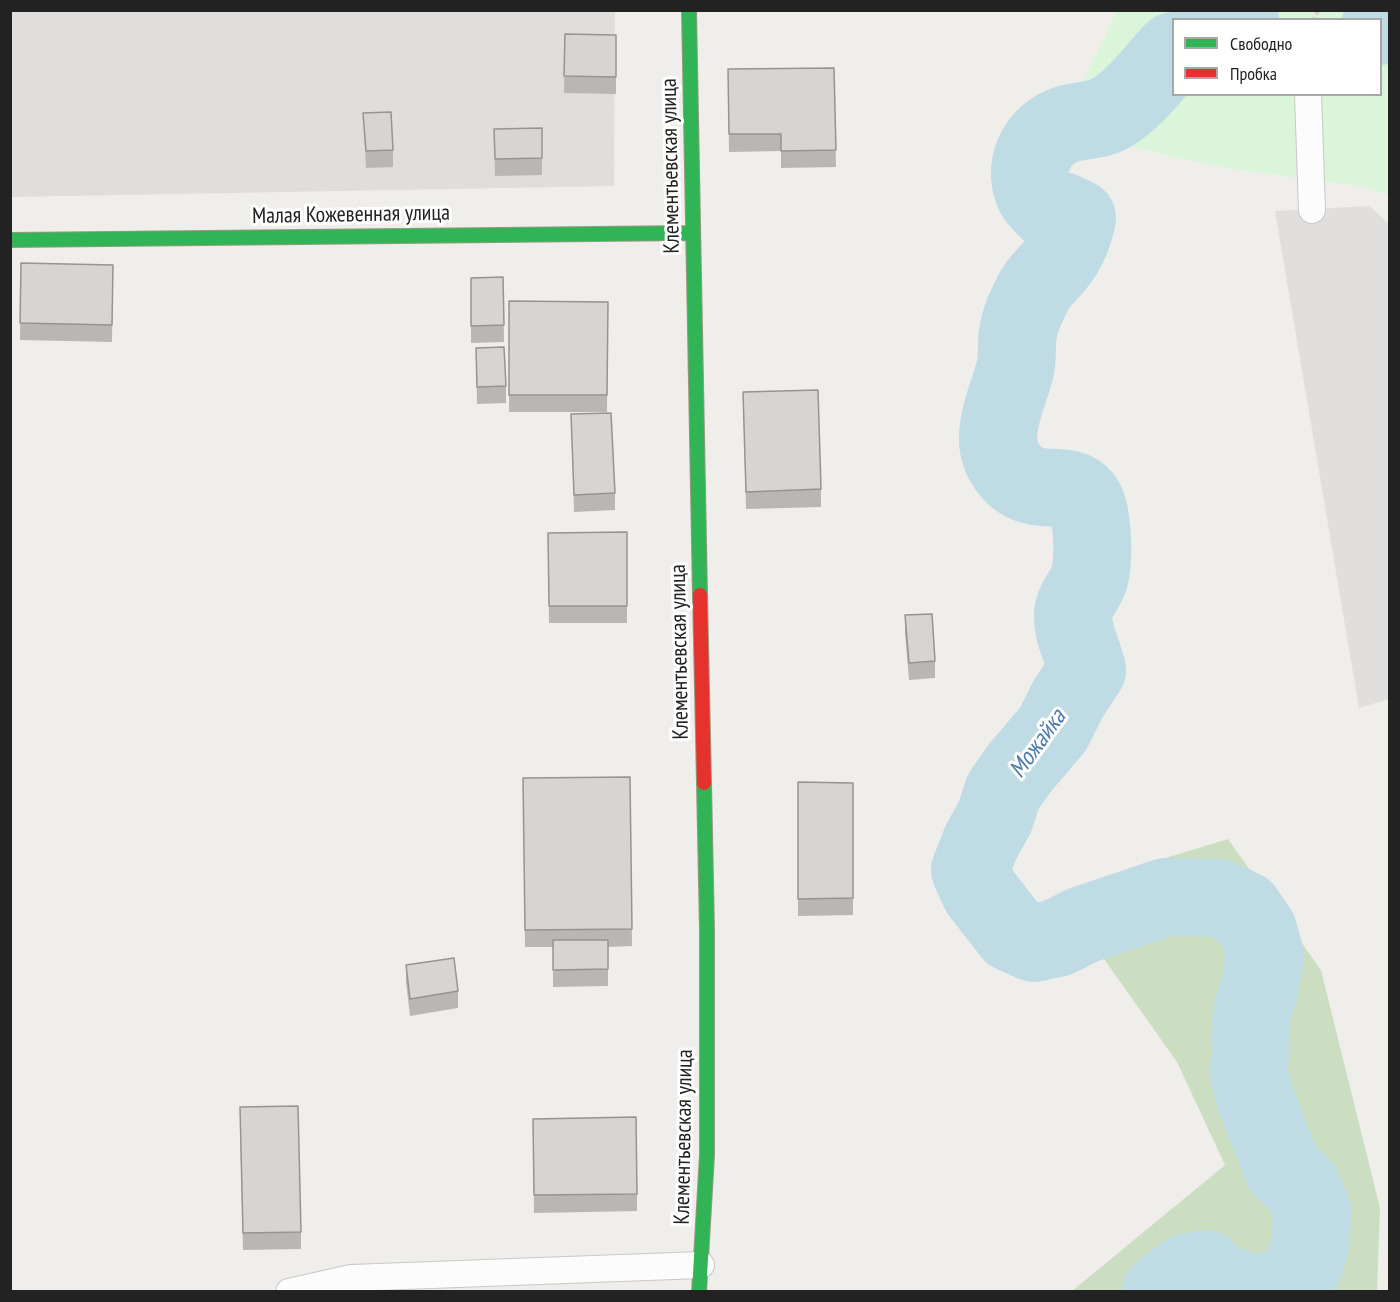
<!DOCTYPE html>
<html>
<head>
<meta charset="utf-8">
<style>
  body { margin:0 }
  #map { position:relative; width:1400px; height:1302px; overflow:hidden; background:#f0eeeb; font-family:"PT Sans Narrow",sans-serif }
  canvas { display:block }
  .frame { position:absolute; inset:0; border:12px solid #222; pointer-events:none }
  .legend { position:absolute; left:1172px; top:18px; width:210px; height:78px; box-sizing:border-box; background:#fff; border:2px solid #a7a7a7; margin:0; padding:8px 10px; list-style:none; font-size:18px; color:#222 }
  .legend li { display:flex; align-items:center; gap:12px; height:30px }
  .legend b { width:30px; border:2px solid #a7a7a7 }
</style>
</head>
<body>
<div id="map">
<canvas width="1400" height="1302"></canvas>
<div class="frame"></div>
<ul class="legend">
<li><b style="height:8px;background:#30b455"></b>Свободно</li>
<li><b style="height:8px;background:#e5322d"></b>Пробка</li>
</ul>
</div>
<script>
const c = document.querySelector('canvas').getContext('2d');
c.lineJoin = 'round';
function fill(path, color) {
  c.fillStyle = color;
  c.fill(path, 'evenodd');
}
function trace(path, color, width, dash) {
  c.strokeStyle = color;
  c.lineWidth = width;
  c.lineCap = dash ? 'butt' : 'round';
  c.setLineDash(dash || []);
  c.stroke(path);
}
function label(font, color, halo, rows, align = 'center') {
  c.font = font + ' "PT Sans Narrow",sans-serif';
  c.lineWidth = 6;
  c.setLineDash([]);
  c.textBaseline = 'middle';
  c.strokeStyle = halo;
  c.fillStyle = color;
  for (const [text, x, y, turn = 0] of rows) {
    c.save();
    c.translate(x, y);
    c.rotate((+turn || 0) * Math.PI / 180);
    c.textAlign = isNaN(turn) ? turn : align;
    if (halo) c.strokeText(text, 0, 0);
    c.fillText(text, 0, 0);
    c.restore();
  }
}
fill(new Path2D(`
  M10,11H615L614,186L11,197Z`), '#dfdedc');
fill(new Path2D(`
  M1228,839L1321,970L1380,1208L1377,1291H1072L1225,1165L1177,1062L1104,959L1136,867Z`), '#cbdec1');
fill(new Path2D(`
  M1117,11H1389V195L1359,186L1225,168L1060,131ZM1174,20H1380V94H1174Z`), '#daf5da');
fill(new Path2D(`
  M1370,206L1389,224V699L1359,708L1275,211Z`), '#e0dfde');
trace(new Path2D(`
  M1214,20L1237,15L1240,20
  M1380,26L1386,18L1388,10
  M1174,51C1154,72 1136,98 1111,113C1096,122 1077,119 1062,126C1035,138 1022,168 1035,195C1038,200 1043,205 1047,209L1062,211L1077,218C1073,239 1065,255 1051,270C1045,277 1038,283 1034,291C1027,305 1020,318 1018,333C1016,345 1018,358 1015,370C1009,392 999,413 998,436C997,458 1012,481 1035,486C1052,490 1074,483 1085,501C1093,515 1095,566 1088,581C1084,592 1074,601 1073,614C1072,634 1083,651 1087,670L1068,699L1053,729L1019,769L1003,792L995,817L981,842L970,870L980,892L1012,933L1034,943L1057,938L1083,925L1166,897L1219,898L1244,910L1258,930L1265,955L1260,986L1252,1012L1249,1074L1255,1098L1283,1169L1302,1187L1312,1210L1311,1240L1305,1263L1293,1284L1264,1292
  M1161,1292L1186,1273L1205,1269L1218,1282L1249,1292`), '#bfdbe3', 78);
const lane = new Path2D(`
  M1308,94L1312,210
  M289,1292L351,1278L701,1265`);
const fast = new Path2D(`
  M689,10L700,595
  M10,240L693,233
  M699,1292L707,1155V930L704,783`);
const jam = new Path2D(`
  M700,595L704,783`);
trace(lane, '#c9c8c7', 28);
trace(fast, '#999a82', 16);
trace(jam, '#999a82', 16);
trace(new Path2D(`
  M1314,20L1318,10`), '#dccecd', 4, [3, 3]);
trace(lane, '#fdfcfc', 26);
trace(fast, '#30b455', 14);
trace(jam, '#e5322d', 14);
fill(new Path2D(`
  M447,10H483V11Z
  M530,10H611L530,11Z
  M565,34L616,35V94L564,93Z
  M834,68L836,167L781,168V151L729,152L728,69Z
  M363,113L393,150V167L366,168Z
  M494,129L542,158V175L495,176Z
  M21,263L113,265L112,342L20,340Z
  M503,277L504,342L471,343V278Z
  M509,301L608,302L607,412H509Z
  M476,348L506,386V403L477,404Z
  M743,392L821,489V507L746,509Z
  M571,414L615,493V510L574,512Z
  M627,532V623H549L548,533Z
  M905,615L935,661V678L909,680L905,633Z
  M630,777L632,946L608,947V986L553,987V947H525L523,778Z
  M798,782L853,783V915L798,916Z
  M406,965L458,991V1008L410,1016L406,982Z
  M533,1119L637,1194V1211L534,1213Z
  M240,1124L301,1232V1249L243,1250Z`), '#b9b6b5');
const building = new Path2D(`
  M565,34L616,35V77L564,76Z
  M834,68L836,150L781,151V134H729L728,69Z
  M391,112L393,150L366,151L363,113Z
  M542,128V158L495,159L494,129Z
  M21,263L113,265L112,325L20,323Z
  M503,277L504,325L471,326V278Z
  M509,301L608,302L607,395H509Z
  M504,347L506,386L477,387L476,348Z
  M818,390L821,489L746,492L743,392Z
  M611,413L615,493L574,495L571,414Z
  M627,532V606H549L548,533Z
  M932,614L935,661L909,663L905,615Z
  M630,777L632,929L525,930L523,778Z
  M798,782L853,783V898L798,899Z
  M553,940H608V969L553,970Z
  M454,958L458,991L410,999L406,965Z
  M298,1106L301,1232L243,1233L240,1107Z
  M636,1117L637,1194L534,1195L533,1119Z`);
fill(building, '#d7d4d2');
trace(building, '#969493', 1.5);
label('22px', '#222', '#fff', [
  ["Клементьевская улица",671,166,-91],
  ["Малая Кожевенная улица",351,215,-1],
  ["Клементьевская улица",680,652,-91],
  ["Клементьевская улица",684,1137,-89]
]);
label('italic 24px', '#4a7aab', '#fff', [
  ["Можайка",1038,744,-54]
]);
</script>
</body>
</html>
